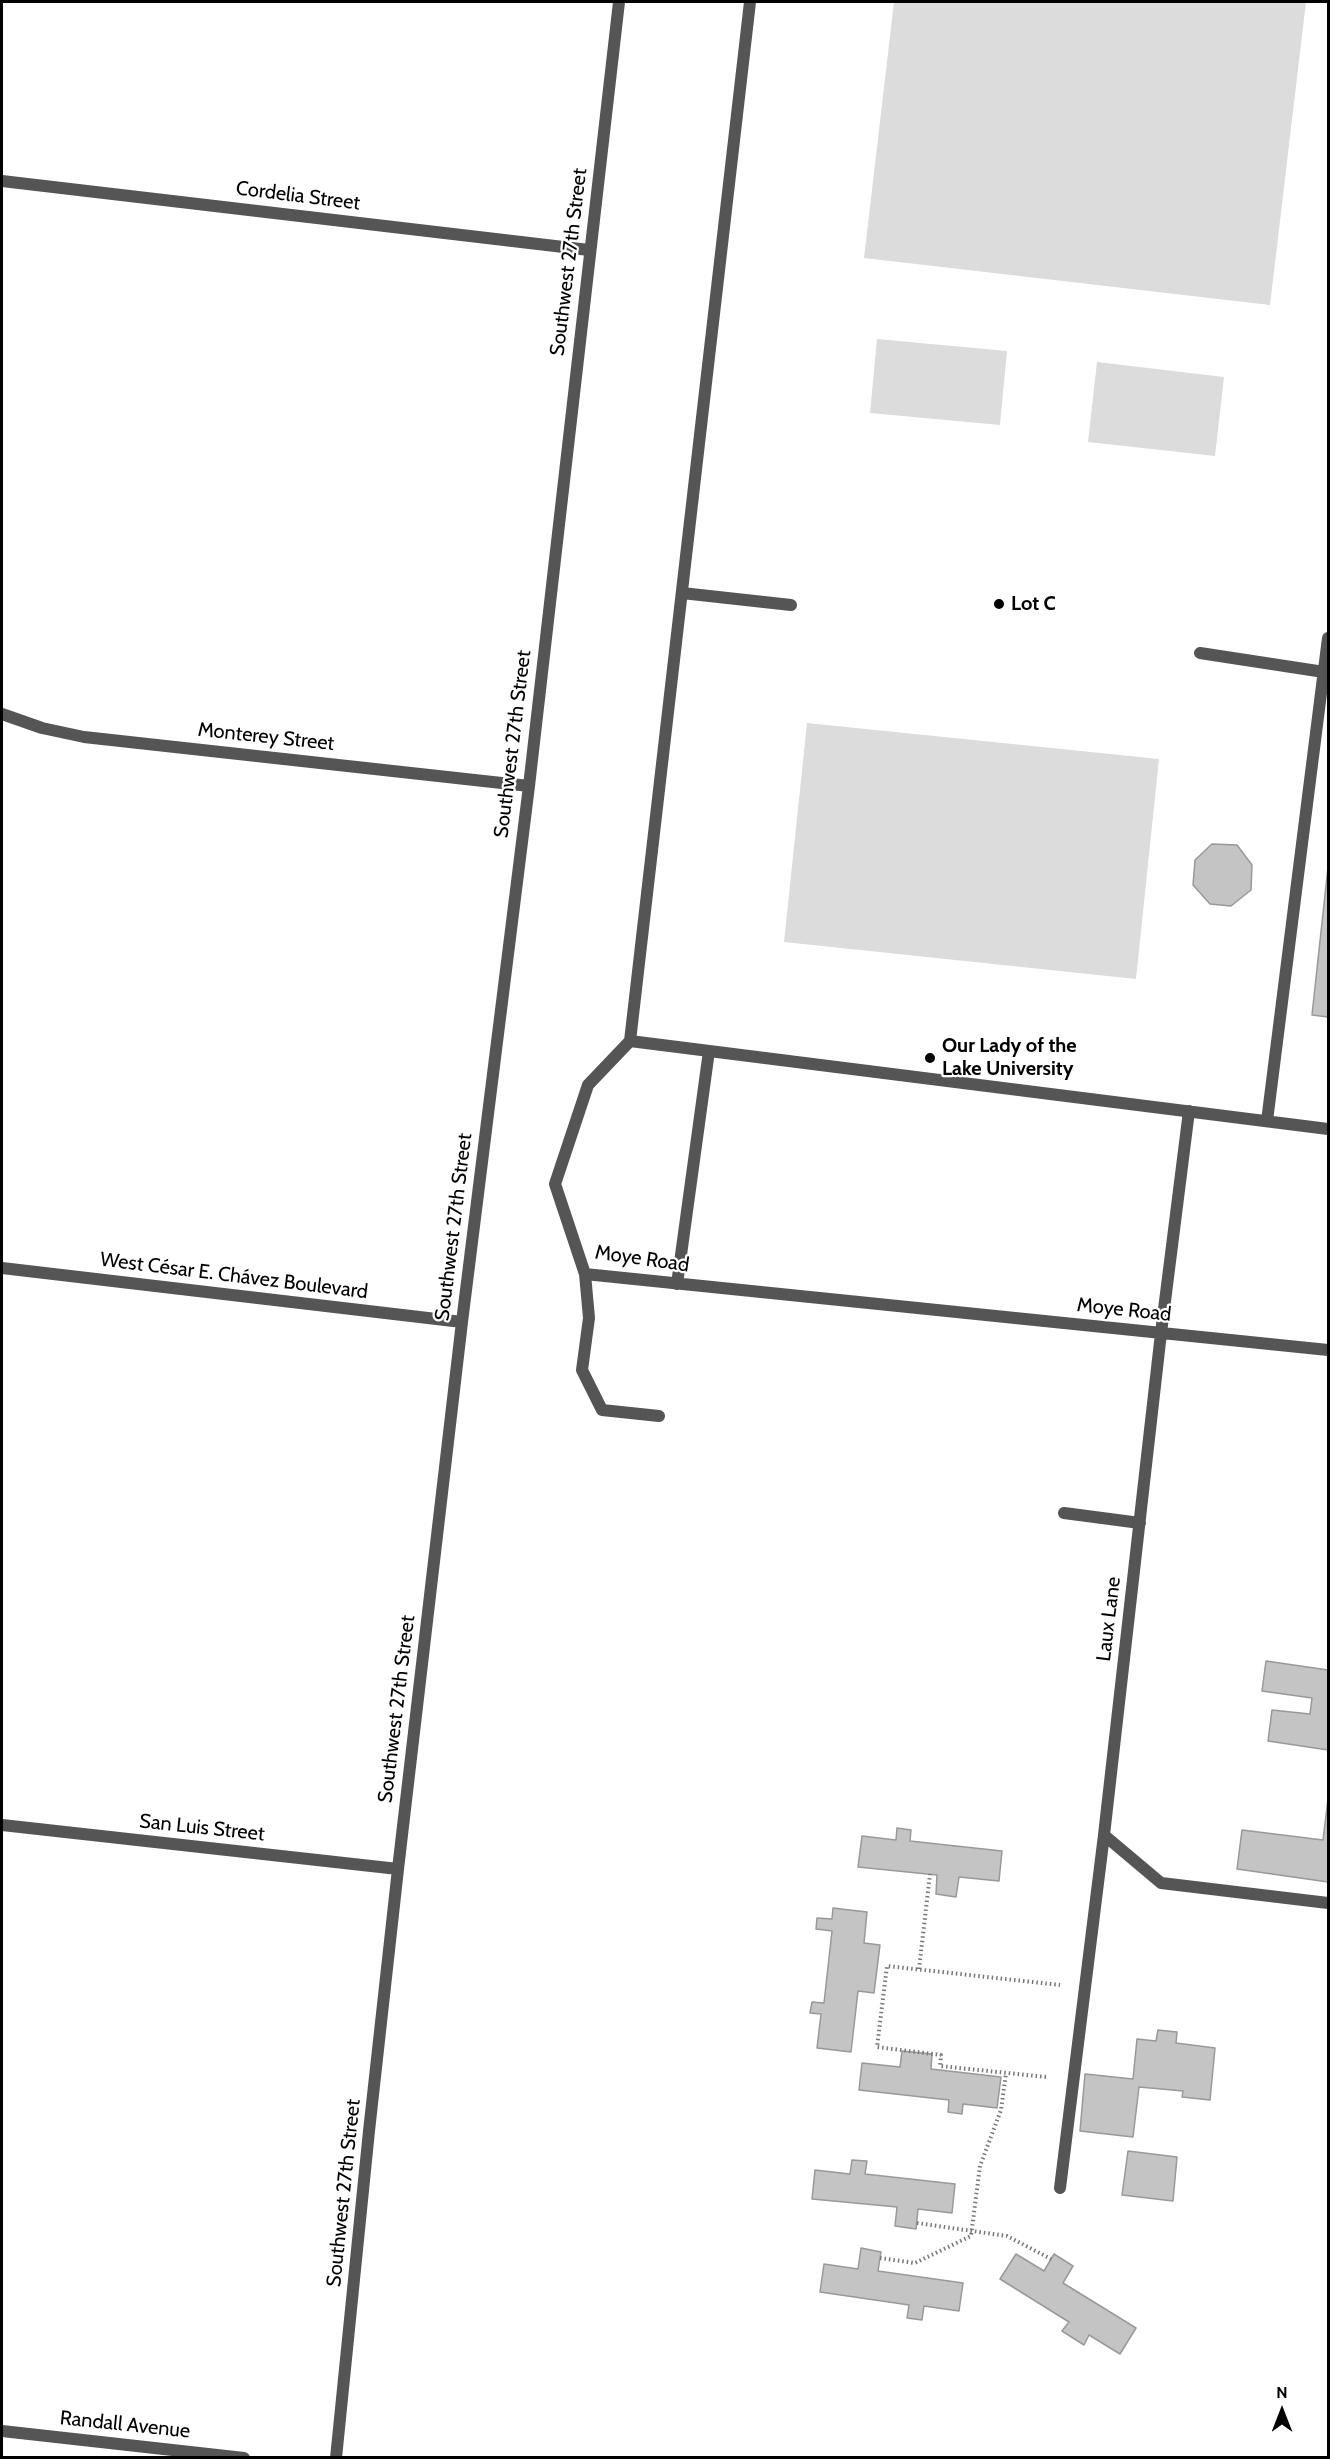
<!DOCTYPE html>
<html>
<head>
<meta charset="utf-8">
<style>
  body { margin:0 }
  #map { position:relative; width:1330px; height:2459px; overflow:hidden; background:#fff; font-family:Cabin,sans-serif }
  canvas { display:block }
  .frame { position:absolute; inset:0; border:3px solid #000; pointer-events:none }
  .north { position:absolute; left:1252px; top:2381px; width:60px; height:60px; -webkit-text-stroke:4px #fff; paint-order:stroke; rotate:0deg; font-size:16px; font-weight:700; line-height:24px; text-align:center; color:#000 }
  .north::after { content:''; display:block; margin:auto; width:21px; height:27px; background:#000; clip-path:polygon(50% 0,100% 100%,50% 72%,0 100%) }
</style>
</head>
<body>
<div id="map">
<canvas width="1330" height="2459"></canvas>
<div class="frame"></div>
<div class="north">N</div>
</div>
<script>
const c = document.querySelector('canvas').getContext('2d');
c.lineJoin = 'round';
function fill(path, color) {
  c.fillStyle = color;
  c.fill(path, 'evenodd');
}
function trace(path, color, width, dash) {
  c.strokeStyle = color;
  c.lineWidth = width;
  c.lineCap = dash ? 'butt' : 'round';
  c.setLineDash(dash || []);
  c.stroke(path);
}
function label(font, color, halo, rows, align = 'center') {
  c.font = font + ' Cabin,sans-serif';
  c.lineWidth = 4.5;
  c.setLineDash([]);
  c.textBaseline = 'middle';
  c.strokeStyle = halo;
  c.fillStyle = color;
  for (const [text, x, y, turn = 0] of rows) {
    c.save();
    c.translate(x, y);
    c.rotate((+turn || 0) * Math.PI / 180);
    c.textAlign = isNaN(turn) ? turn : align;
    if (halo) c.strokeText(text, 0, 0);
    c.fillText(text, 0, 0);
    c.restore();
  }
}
fill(new Path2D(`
  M894,2H1306L1270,305L864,258Z
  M877,339L1007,351L1000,425L870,413Z
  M1097,362L1224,377L1215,456L1088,442Z
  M807,723L1159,759L1136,979L784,942Z`), '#dcdcdc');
const building = new Path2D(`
  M1212,844L1237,845L1252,865L1251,890L1231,906L1210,904L1193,885L1195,860Z
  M1328,867V1017L1312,1015Z
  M1266,1661L1328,1670V1750L1268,1741L1272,1710L1310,1714L1312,1698L1262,1691Z
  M1328,1799V1882L1237,1869L1242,1830L1323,1840Z
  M897,1828L911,1830L910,1841L1002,1851L999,1881L959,1877L956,1897L936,1894L937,1875L858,1867L862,1836L896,1840Z
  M833,1908L867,1912L864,1943L880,1945L874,1993L858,1991L851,2052L817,2048L821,2014L810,2013L812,2002L824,2003L832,1931L816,1929L817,1918L832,1919Z
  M1158,2030L1177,2032L1176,2043L1215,2048L1210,2100L1182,2097L1183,2091L1139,2087L1133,2137L1080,2131L1085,2074L1133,2079L1137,2039L1156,2041Z
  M902,2051L932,2054L931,2069L1001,2077L997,2108L963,2104L962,2114L948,2112L949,2100L859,2090L862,2063L900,2067Z
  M1128,2151L1177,2157L1173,2201L1122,2195Z
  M852,2160L867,2161L865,2174L955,2184L952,2213L918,2209L916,2229L895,2226L897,2207L812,2199L815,2170L850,2174Z
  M861,2248L881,2252L878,2271L963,2283L959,2311L924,2306L922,2320L907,2318L909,2305L820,2292L824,2264L858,2269Z
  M1016,2254L1044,2271L1054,2254L1073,2266L1063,2283L1136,2328L1120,2354L1089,2335L1084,2345L1062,2331L1069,2322L1000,2279Z`);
fill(building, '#c4c4c4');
trace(building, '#999', 1.5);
trace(new Path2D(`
  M919,1969L930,1874
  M1046,2077L940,2066L941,2055L877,2047L887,1966L1060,1985
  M917,2223L1007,2236L1051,2259
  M880,2258L915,2263L971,2236L980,2166L1001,2110L1006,2073`), '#777', 4, [1.5, 3]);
trace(new Path2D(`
  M682,593L791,605
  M1200,653L1324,672
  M630,1041L750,2
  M630,1041L588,1085L555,1184L585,1274L1328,1350
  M630,1041L1328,1129
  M1189,1111L1161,1333L1104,1835L1161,1883L1328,1903
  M1267,1121L1328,638
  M585,1274L589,1318L582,1370L602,1410L659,1416
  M677,1284L709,1051
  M1064,1513L1140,1523
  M1060,2188L1104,1835`), '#555', 12);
trace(new Path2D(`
  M2,181L589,250
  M2,714L42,728L84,737L529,786
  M2,1268L462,1322
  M2,1825L398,1869
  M2,2431L244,2458
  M336,2458L369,2131L398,1869L462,1322L529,786L619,2`), '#555', 12);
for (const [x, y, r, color] of [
  [999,604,6,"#000"],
  [930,1058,6,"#000"]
]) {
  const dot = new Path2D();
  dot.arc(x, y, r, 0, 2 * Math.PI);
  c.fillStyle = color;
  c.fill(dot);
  trace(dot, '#fff', 2);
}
label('20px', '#000', '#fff', [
  ["Cordelia Street",298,196,7],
  ["Southwest 27th Street",569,262,-83],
  ["Monterey Street",266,737,6],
  ["Southwest 27th Street",513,744,-83],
  ["Southwest 27th Street",454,1227,-83],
  ["Moye Road",642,1259,8],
  ["West César E. Chávez Boulevard",234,1276,7],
  ["Moye Road",1124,1310,6],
  ["Laux Lane",1109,1619,-83],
  ["Southwest 27th Street",397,1709,-83],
  ["San Luis Street",202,1828,6],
  ["Southwest 27th Street",344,2193,-84],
  ["Randall Avenue",125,2425,6]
]);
label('bold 20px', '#000', '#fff', [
  ["Lot C",1011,604],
  ["Our Lady of the",942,1046],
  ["Lake University",942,1069]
], 'left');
</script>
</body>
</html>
